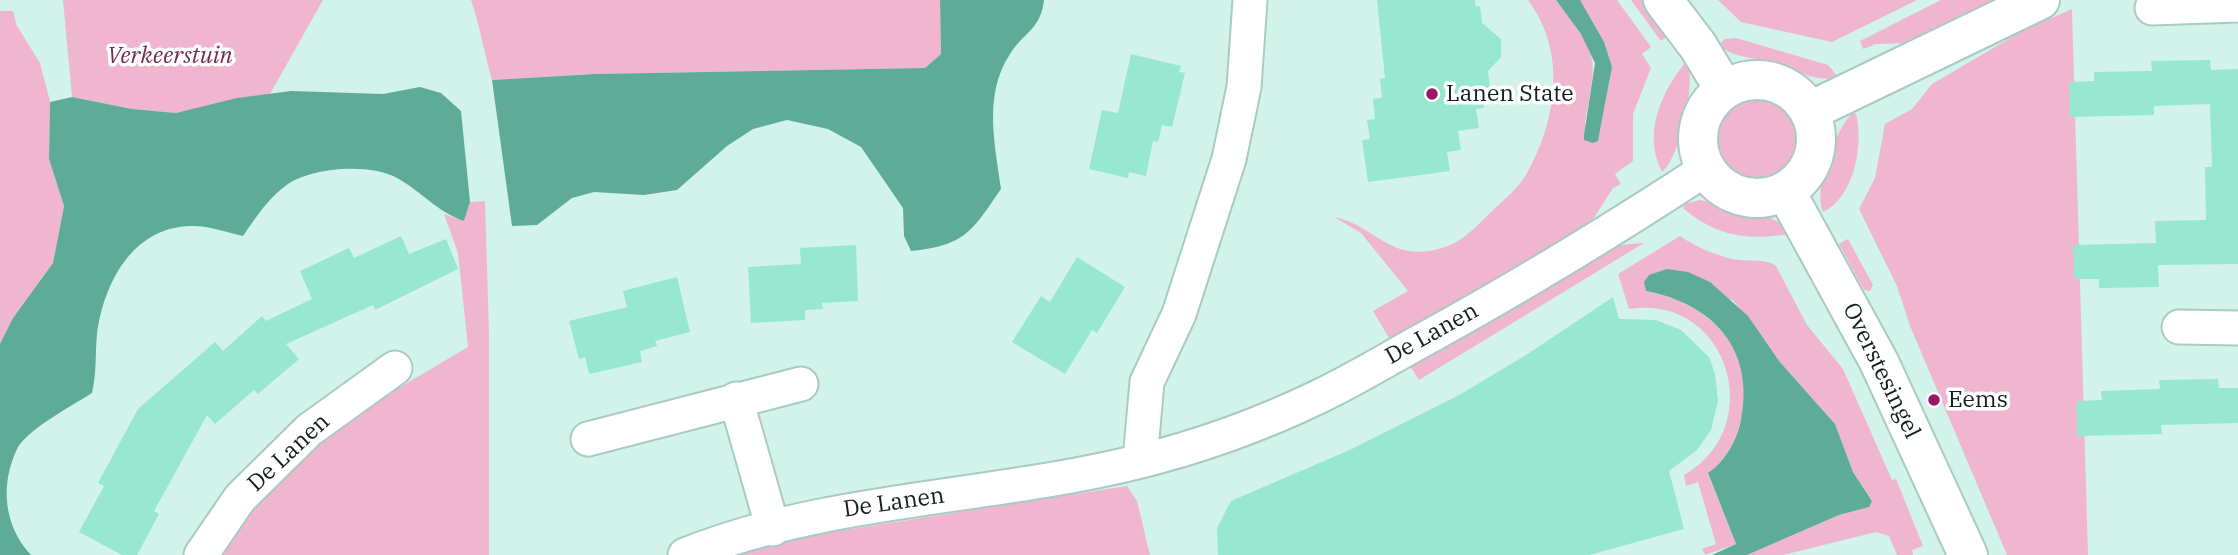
<!DOCTYPE html>
<html>
<head>
<meta charset="utf-8">
<style>
  body { margin:0 }
  canvas { display:block; background:#d1f3e9 }
</style>
</head>
<body>
<canvas width="2238" height="555"></canvas>
<script>
const c = document.querySelector('canvas').getContext('2d');
c.lineJoin = 'round';
function fill(path, color) {
  c.fillStyle = color;
  c.fill(path, 'evenodd');
}
function trace(path, color, width, dash) {
  c.strokeStyle = color;
  c.lineWidth = width;
  c.lineCap = dash ? 'butt' : 'round';
  c.setLineDash(dash || []);
  c.stroke(path);
}
function label(font, color, halo, rows, align = 'center') {
  c.font = font + ' "IBM Plex Serif",serif';
  c.lineWidth = 7;
  c.setLineDash([]);
  c.textBaseline = 'middle';
  c.strokeStyle = halo;
  c.fillStyle = color;
  for (const [text, x, y, turn = 0] of rows) {
    c.save();
    c.translate(x, y);
    c.rotate((+turn || 0) * Math.PI / 180);
    c.textAlign = isNaN(turn) ? turn : align;
    if (halo) c.strokeText(text, 0, 0);
    c.fillText(text, 0, 0);
    c.restore();
  }
}
fill(new Path2D(`
  M63,0H323L270,94L176,113L132,109L72,97Z
  M471,0H940L941,54L925,68L595,74L492,80C484,53 480,26 471,0Z
  M1528,0H1556C1599,58 1598,52 1585,123L1598,141L1610,78L1580,0H1617L1651,47L1642,54L1651,68L1633,114V161L1615,174L1621,184L1613,188L1592,221L1392,343L1373,311L1408,291L1361,233L1334,217C1376,225 1389,264 1442,248C1461,243 1476,227 1489,214C1501,202 1517,190 1526,175C1557,121 1567,52 1528,0Z
  M1631,0H1643L1669,35L1661,41Z
  M1718,0H1917L1832,42L1741,22Z
  M1941,0H2005L1912,43L1876,44L1863,49L1860,41Z
  M2072,9L2088,555H2007L1910,326L1897,286L1859,209L1875,178L1885,124L1912,109L1932,84L2024,30Z
  M0,11H13L17,26L40,63L50,101L49,159L64,206L53,263L13,318L0,344Z
  M1736,38L1828,65L1839,78C1808,82 1797,68 1770,62C1751,57 1735,58 1718,45L1725,39Z
  M1684,64L1688,65C1695,87 1680,158 1662,172C1643,134 1660,95 1684,64Z
  M1715 137a42 42 0 1 1 84 0a42 42 0 1 1-84 0Z
  M1853,112L1856,114C1864,144 1854,198 1823,212C1813,187 1834,132 1853,112Z
  M1700,200L1762,214L1786,226L1789,234C1748,241 1715,236 1683,208L1685,204Z
  M485,201L489,334V555H214L289,462L380,399L468,347L458,253L444,214L464,221L470,202Z
  M1680,236C1696,247 1713,254 1732,259C1745,262 1767,258 1776,266L1807,325L1843,369L1892,480L1896,479L1923,546L1912,550L1913,555H1897L1889,536L1876,532L1783,555H1747L1839,515L1868,507L1872,500L1853,472L1835,424L1779,361L1733,300L1646,291C1708,303 1755,347 1742,415C1738,437 1727,459 1708,474L1736,544L1705,555L1702,549L1716,544L1698,482L1686,486L1684,475C1769,427 1728,293 1629,309L1618,274Z
  M1848,239L1873,285L1870,291L1864,290L1839,244Z
  M1644,243L1419,380L1410,366L1608,246Z
  M1127,486L1137,501L1150,555H738L787,539Z`), '#f0b6d0');
fill(new Path2D(`
  M940,0H1044C1041,29 1024,32 1010,54C983,95 995,144 1001,189C972,231 965,246 911,251L904,236L903,208L861,147L828,129L787,120L753,129L727,146L677,190L644,195L594,192L572,198L537,225L512,226L492,80L595,74L925,68L941,54Z
  M1556,0H1580L1604,42L1612,67L1598,141L1593,143L1584,140V135L1595,63L1581,34Z
  M420,87L441,93L461,111L470,202L464,221C437,212 421,191 397,178C371,163 313,167 288,184C269,197 256,217 243,236C226,232 207,225 190,226C132,228 104,283 97,334C95,354 97,371 92,393C72,406 31,427 18,447C0,483 3,525 31,555H0V344L13,318L53,263L64,206L49,159L50,102L72,97L132,109L176,113L237,98L291,91L383,94Z
  M1667,269L1688,272L1710,282L1748,316L1779,361L1835,424L1853,472L1872,501L1869,507L1839,515L1747,555H1712L1736,544L1708,473C1725,462 1737,440 1741,420C1755,349 1713,304 1646,291L1644,282L1649,275Z`), '#5eac98');
fill(new Path2D(`
  M1377,0H1475L1476,7L1480,6L1482,23L1501,39V57L1488,71L1490,88L1482,89L1484,108L1476,109L1479,128L1458,131L1461,150L1447,152L1450,171L1368,182L1362,140L1370,139L1367,120L1375,119L1373,99L1382,98L1380,79L1385,78Z
  M1131,54L1181,66L1179,72L1185,73L1172,127L1162,125L1158,142L1153,141L1146,176L1129,172L1128,178L1089,169L1102,110L1118,113Z
  M2210,60L2211,70L2238,69V264L2158,265L2159,287L2099,288V279H2074L2073,245L2156,243L2155,221L2206,220L2205,167H2212L2210,104L2154,106V115L2070,117L2069,82L2094,81V72L2152,71L2151,61Z
  M401,236L409,254L446,239L458,269L375,310L373,305L286,344L299,359L258,394L254,390L215,424L207,415L154,511L159,514L137,555H122L79,532L104,486L98,483L138,409L215,342L223,351L262,316L266,321L312,299L300,271L349,248L354,258Z
  M856,245L858,301L822,303L823,309L805,310V320L751,323L748,267L801,264L800,248Z
  M1077,257L1125,287L1097,333L1092,330L1065,374L1012,342L1041,296L1050,302Z
  M677,277L690,332L655,341L657,346L640,351L642,362L589,374L585,357L579,359L569,321L627,307L623,291Z
  M1613,297L1619,319L1656,320L1681,330L1709,357L1715,374L1718,401L1711,430L1697,450L1669,471L1684,529L1589,555H1218L1217,528L1231,501L1352,449L1461,394L1526,355Z
  M2218,379L2219,388H2238V423L2161,425L2162,434L2077,436V401L2102,400L2101,391L2160,389L2159,380Z`), '#98e7d1');
const street = new Path2D(`
  M2152,8L2238,5
  M2179,327L2238,328
  M736,399L773,529
  M588,439L801,384
  M1140,461L1147,382L1179,314L1229,159L1244,87L1250,0
  M201,555L240,498L309,430L395,368
  M685,555C830,497 990,499 1141,461C1201,446 1262,424 1318,397C1356,379 1393,356 1430,336C1524,284 1616,228 1706,169`);
const secondary = new Path2D(`
  M1663,0L1698,46L1724,89
  M1698 139a59 59 0 1 1 118 0a59 59 0 1 1-118 0Z
  M1810,111L2040,0
  M1786,192L1879,362L1968,555`);
trace(street, '#aacbc1', 37);
trace(secondary, '#aacbc1', 42);
trace(street, '#fff', 33);
trace(secondary, '#fff', 38);
for (const [x, y, r, color] of [
  [1432,94,7,"#9b1567"],
  [1934,400,7,"#9b1567"]
]) {
  const dot = new Path2D();
  dot.arc(x, y, r, 0, 2 * Math.PI);
  c.fillStyle = color;
  c.fill(dot);
  trace(dot, '#fff', 2.5);
}
label('italic 23px', '#752b53', '#fff', [
  ["Verkeerstuin",170,56]
]);
label('23px', '#121f1b', '#fff', [
  ["Lanen State",1446,94],
  ["Eems",1948,400]
], 'left');
label('23px', '#121f1b', '#fff', [
  ["De Lanen",1432,334,-29],
  ["Overstesingel",1881,371,64],
  ["De Lanen",289,453,-43],
  ["De Lanen",894,503,-8]
]);
</script>
</body>
</html>
